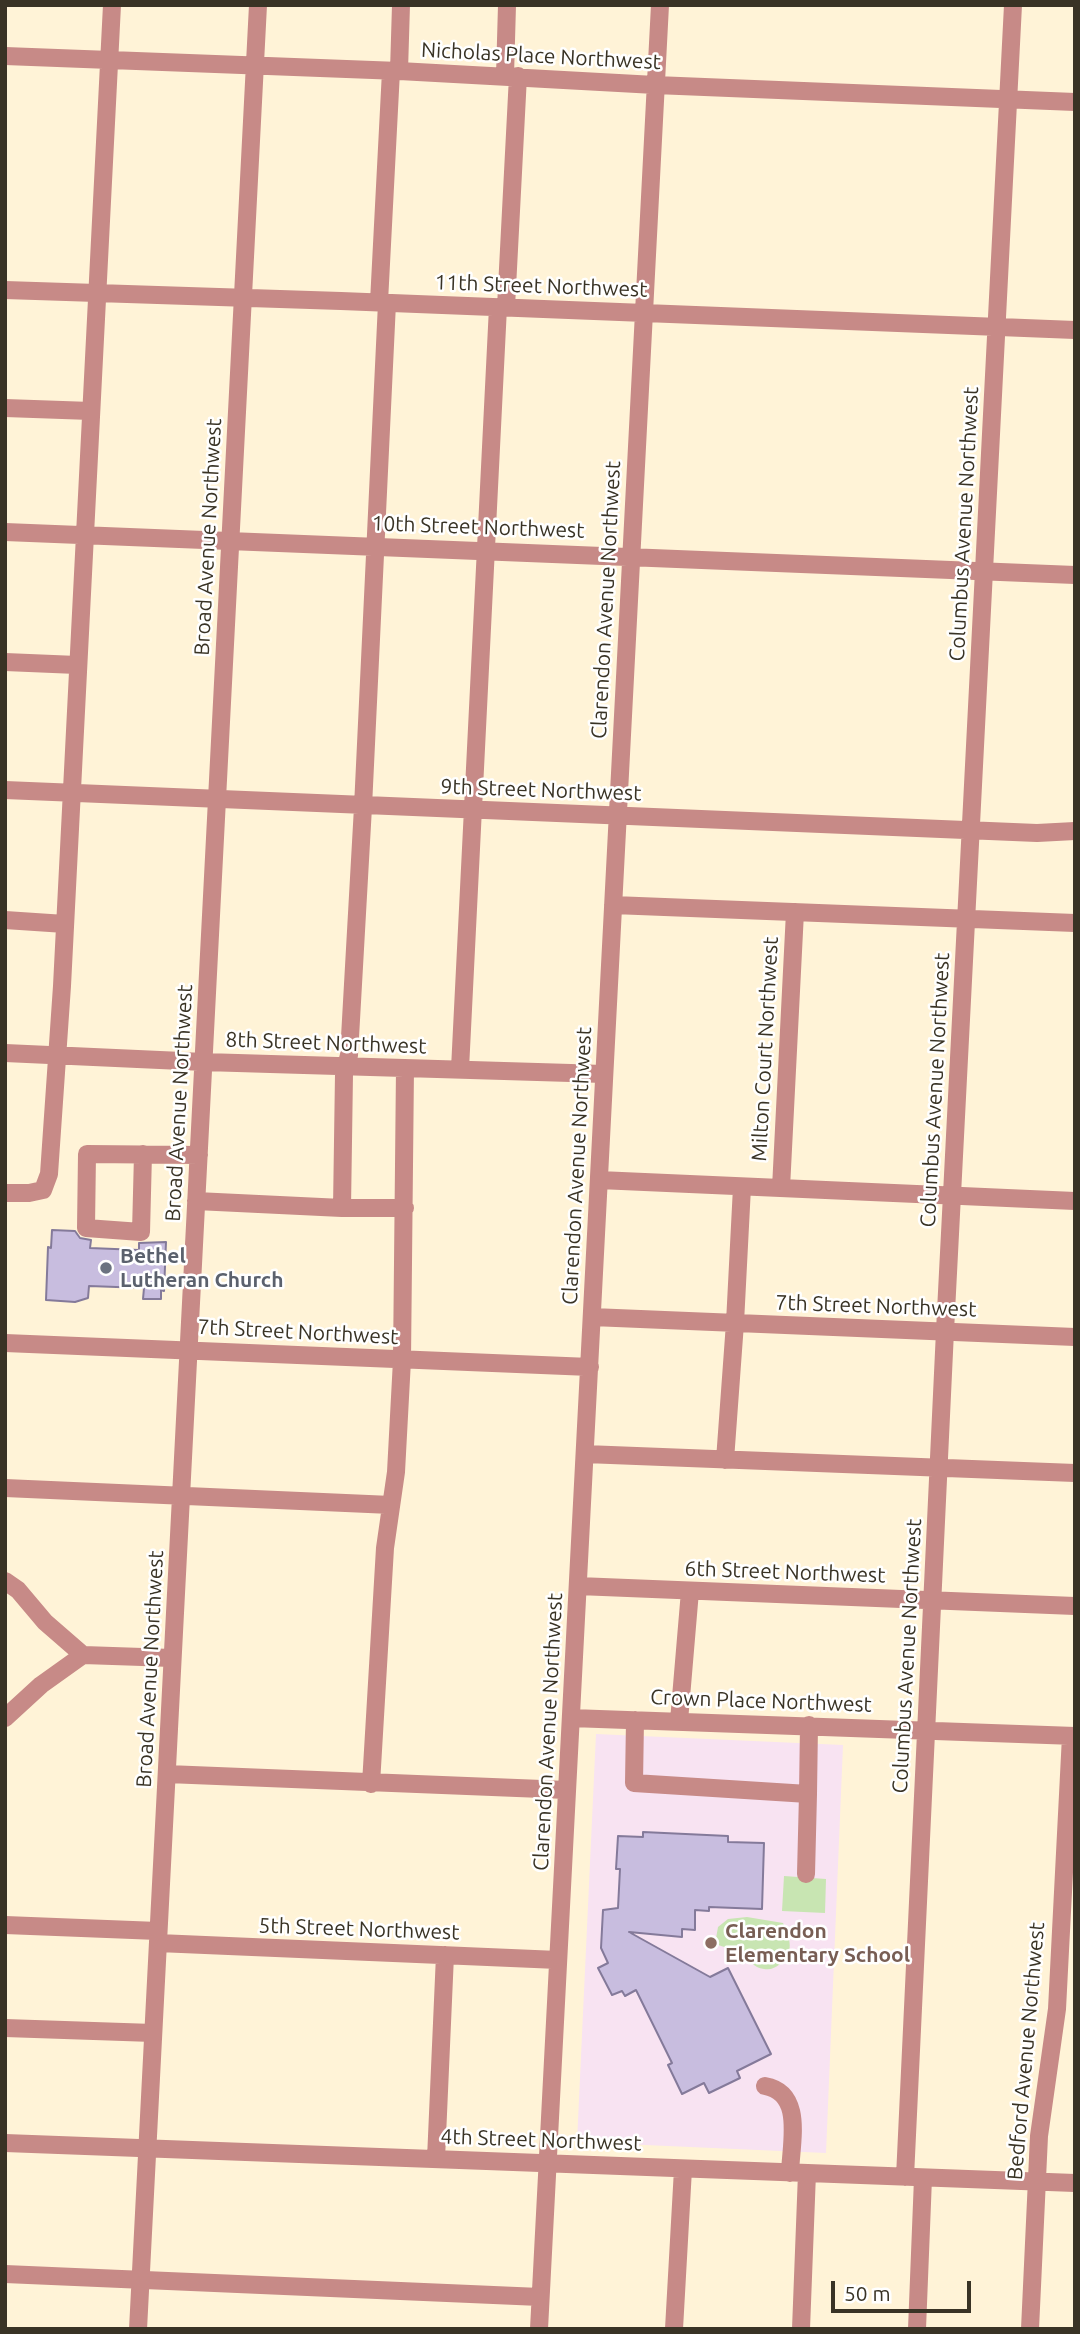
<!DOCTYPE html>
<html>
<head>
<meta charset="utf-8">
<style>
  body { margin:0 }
  #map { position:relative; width:1080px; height:2334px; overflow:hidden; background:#fff3d7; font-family:Ubuntu,sans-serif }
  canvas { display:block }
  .frame { position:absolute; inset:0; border:7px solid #393325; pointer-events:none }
  .scale { position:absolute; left:831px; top:2281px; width:140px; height:32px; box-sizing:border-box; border:4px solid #393325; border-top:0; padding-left:9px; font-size:21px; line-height:24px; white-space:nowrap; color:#393325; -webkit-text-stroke:5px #fff; paint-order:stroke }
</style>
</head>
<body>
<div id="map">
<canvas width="1080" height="2334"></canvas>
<div class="frame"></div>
<div class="scale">50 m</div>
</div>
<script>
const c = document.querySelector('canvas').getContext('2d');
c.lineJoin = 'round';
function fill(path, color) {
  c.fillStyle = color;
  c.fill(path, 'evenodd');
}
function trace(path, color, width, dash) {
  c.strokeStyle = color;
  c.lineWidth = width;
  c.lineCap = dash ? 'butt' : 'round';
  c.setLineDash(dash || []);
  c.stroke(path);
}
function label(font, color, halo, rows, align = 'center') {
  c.font = font + ' Ubuntu,sans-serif';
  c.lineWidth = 5;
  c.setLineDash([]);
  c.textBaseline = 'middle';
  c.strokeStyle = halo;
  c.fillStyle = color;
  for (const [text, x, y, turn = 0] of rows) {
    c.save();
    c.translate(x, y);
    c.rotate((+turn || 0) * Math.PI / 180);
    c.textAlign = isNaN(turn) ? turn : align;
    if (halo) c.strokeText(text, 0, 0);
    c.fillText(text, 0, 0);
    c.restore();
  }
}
fill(new Path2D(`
  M596,1734L843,1745L826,2153L577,2142Z`), '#f8e3f2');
fill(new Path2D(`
  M784,1876L826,1879L825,1913L782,1911Z
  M747,1917L783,1923C790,1937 795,1954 780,1964C775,1968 771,1970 764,1969C753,1968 750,1959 742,1954C734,1949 724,1947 715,1944L718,1927L728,1919Z`), '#c8e5b2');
const building = new Path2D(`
  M52,1230L75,1231L80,1238L91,1240L90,1248L139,1250V1243L166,1242L164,1291L161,1290V1299H143L144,1288L89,1286L88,1298L75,1302L46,1300L48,1247L51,1248Z
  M643,1832L728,1836V1842L764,1843L762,1909L709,1907V1911L695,1910V1930L682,1929V1937L629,1932L710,1977L728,1968L771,2054L737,2071L740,2078L709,2093L704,2083L682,2094L668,2065L672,2063L636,1990L625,1996L622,1991L612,1995L598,1968L608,1963L601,1948L603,1910L618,1908L620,1869H616L618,1836L643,1837Z`);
fill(building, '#c8bddf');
trace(building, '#847a9a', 2);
trace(new Path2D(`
  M5,56L399,71L655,85L1075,102
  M399,71L401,5
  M505,76L507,5
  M5,290L341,301L1075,330
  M379,302L391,71
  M506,307L518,76
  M5,408L91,411
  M5,532L1075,575
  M5,662L77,665
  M5,790L1037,833L1075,831
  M613,905L1075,923
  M5,920L65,924
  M5,1053L204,1062L604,1074
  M460,1069L498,307
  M143,1154L141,1232L86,1228L87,1154L199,1155
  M599,1180L1075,1201
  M781,1188L795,912
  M5,1193H29L43,1190L49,1174L62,986L112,5
  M196,1201L342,1208H405
  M342,1208L344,1074L349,1055L363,807L387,303
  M592,1317L1075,1337
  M5,1343L590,1367
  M585,1454L1075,1473
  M725,1460L735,1323L742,1187
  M5,1488L391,1505
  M5,1581L18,1590L45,1622L83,1655L172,1658
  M578,1586L1075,1606
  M5,1718L41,1685L83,1655
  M571,1718L1075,1736
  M635,1720L634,1783L808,1794L809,1725
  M679,1721L690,1591
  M167,1774L567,1790
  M371,1784L385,1548L396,1472L402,1360L405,1068
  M806,1874L808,1794
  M5,1925L158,1931
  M158,1943L558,1960
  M5,2028L153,2033
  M765,2086C804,2093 791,2142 790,2173
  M5,2143L1075,2183
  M436,2159L445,1955
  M905,2177L945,1331L1013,5
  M5,2274L540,2297
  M138,2329L258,5
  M539,2329L660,5
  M674,2329L683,2169
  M801,2329L807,2173
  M917,2329L923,2178
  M1030,2329L1039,2136L1057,2009L1071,1736`), '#c78a87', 18);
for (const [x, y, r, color] of [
  [106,1268,7,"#6b7280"],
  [711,1943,7,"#8d6e63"]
]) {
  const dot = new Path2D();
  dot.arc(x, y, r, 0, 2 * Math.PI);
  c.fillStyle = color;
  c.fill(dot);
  trace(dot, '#fff', 2.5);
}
label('21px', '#393325', '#fff', [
  ["Nicholas Place Northwest",541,56,3],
  ["11th Street Northwest",541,286,2],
  ["Columbus Avenue Northwest",964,524,-87],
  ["10th Street Northwest",478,527,2],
  ["Broad Avenue Northwest",208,537,-87],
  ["Clarendon Avenue Northwest",606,600,-87],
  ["9th Street Northwest",541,790,2],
  ["8th Street Northwest",326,1043,2],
  ["Milton Court Northwest",765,1049,-87],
  ["Columbus Avenue Northwest",935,1090,-87],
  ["Broad Avenue Northwest",179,1103,-87],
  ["Clarendon Avenue Northwest",577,1166,-87],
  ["7th Street Northwest",876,1306,2],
  ["7th Street Northwest",298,1332,3],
  ["6th Street Northwest",785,1572,2],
  ["Columbus Avenue Northwest",907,1656,-87],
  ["Broad Avenue Northwest",150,1669,-87],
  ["Crown Place Northwest",761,1701,2],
  ["Clarendon Avenue Northwest",548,1732,-87],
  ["5th Street Northwest",359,1929,2],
  ["Bedford Avenue Northwest",1026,2051,-85],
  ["4th Street Northwest",541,2140,2]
]);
label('bold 21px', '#5b616d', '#fff', [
  ["Bethel",120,1256],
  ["Lutheran Church",120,1280]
], 'left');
label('bold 21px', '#785e54', '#fff', [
  ["Clarendon",725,1931],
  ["Elementary School",725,1955]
], 'left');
</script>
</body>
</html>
